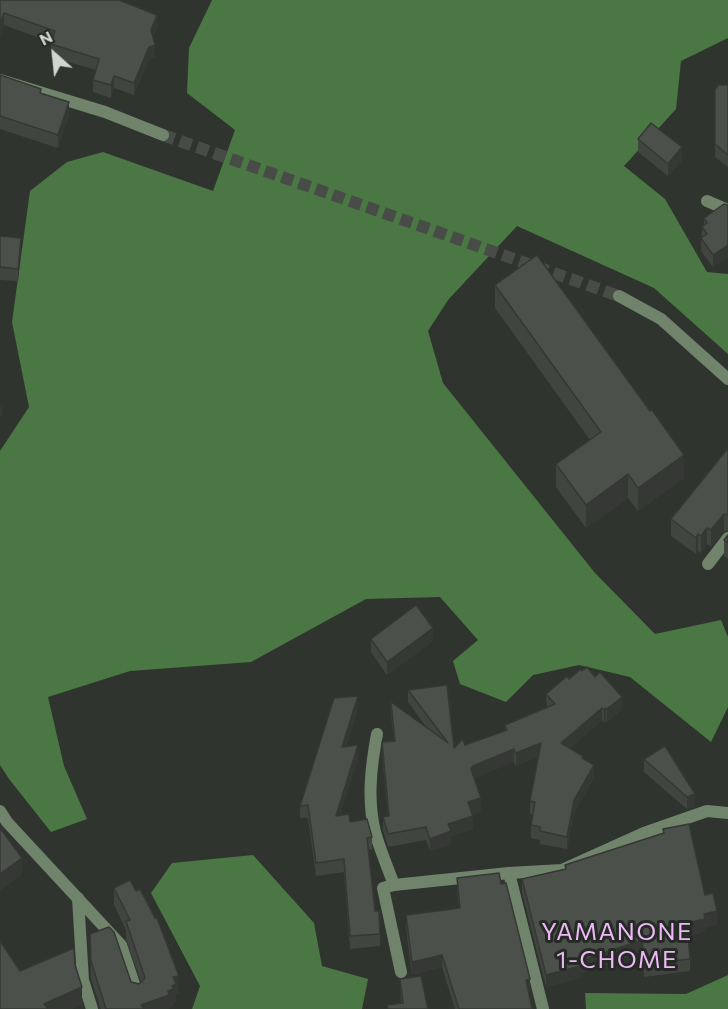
<!DOCTYPE html>
<html>
<head>
<meta charset="utf-8">
<style>
  body { margin:0 }
  #map { position:relative; width:728px; height:1009px; overflow:hidden; background:#30342f; font-family:Commissioner,sans-serif }
  canvas { display:block }
  .north { position:absolute; left:24px; top:24px; width:60px; height:60px; -webkit-text-stroke:4px #262a25; paint-order:stroke; rotate:333deg; font-size:16px; font-weight:700; line-height:24px; text-align:center; color:#d2d5d2 }
  .north::after { content:''; display:block; margin:auto; width:21px; height:27px; background:#d2d5d2; clip-path:polygon(50% 0,100% 100%,50% 72%,0 100%) }
</style>
</head>
<body>
<div id="map">
<canvas width="728" height="1009"></canvas>
<div class="north">N</div>
</div>
<script>
const c = document.querySelector('canvas').getContext('2d');
c.lineJoin = 'round';
function fill(path, color) {
  c.fillStyle = color;
  c.fill(path, 'evenodd');
}
function trace(path, color, width, dash) {
  c.strokeStyle = color;
  c.lineWidth = width;
  c.lineCap = dash ? 'butt' : 'round';
  c.setLineDash(dash || []);
  c.stroke(path);
}
function label(font, color, halo, rows, align = 'center') {
  c.font = font + ' Commissioner,sans-serif';
  c.lineWidth = 6;
  c.setLineDash([]);
  c.textBaseline = 'middle';
  c.strokeStyle = halo;
  c.fillStyle = color;
  for (const [text, x, y, turn = 0] of rows) {
    c.save();
    c.translate(x, y);
    c.rotate((+turn || 0) * Math.PI / 180);
    c.textAlign = isNaN(turn) ? turn : align;
    if (halo) c.strokeText(text, 0, 0);
    c.fillText(text, 0, 0);
    c.restore();
  }
}
fill(new Path2D(`
  M212,0H728V38L681,61L676,109L624,166L665,199L707,272L728,274V354L654,288L517,226L448,300L428,331L443,383L595,573L655,634L721,620L728,637V707L711,742L630,677L579,665L533,675L506,702L460,684L453,661L478,640L440,597L366,599L251,662L130,671L48,697L64,766L87,819L51,832L9,779L0,765V451L29,407L12,322L30,191L67,162L103,152L213,191L235,130L187,93L189,48Z
  M253,855L314,923L322,966L368,979L362,1009H192L200,986L151,893L172,863Z
  M728,975V1009H586L585,993L686,994Z`), '#4a7743');
trace(new Path2D(`
  M163,135L619,296`), '#484c47', 12, [12, 6]);
trace(new Path2D(`
  M707,201L728,210
  M377,734C371,766 367,800 375,832C380,850 388,868 394,885L383,888L401,972
  M509,873L543,1009
  M78,898L83,980L92,1009`), '#70846c', 12);
trace(new Path2D(`
  M0,80L105,112L163,135
  M619,296L661,319L728,379
  M708,564L728,538
  M0,811L7,822L121,945L137,993
  M394,885L509,873L562,870L644,833L707,811L728,813`), '#70846c', 12);
fill(new Path2D(`
  M0,0L157,27L153,38L155,57L149,59L134,95L114,88L111,98L93,92V80L96,70L51,57V42L4,25Z
  M0,75L41,93L69,115L58,148L0,129Z
  M728,85V167L715,157V87Z
  M638,139L682,160L668,176L638,152Z
  M728,205L713,267L701,251L702,227L704,226V218Z
  M0,236L21,251L18,281L0,280Z
  M495,285L684,478L638,511L628,498L586,528L556,487V464L590,440L495,308Z
  M728,448V531H724L711,547L707,544L701,553L698,551L696,554L671,536V519Z
  M728,535V559L724,556V540Z
  M371,639L433,641L387,675L371,652Z
  M569,679L622,709L607,722L606,721L604,723L602,720L570,748L583,759L594,778L574,813L567,849L540,844V840L531,838V825L533,815L530,814V801L538,757L516,766L514,762L474,778L481,811L472,814L473,829L451,836V844L430,851L426,840L388,847L383,830V817L388,816L382,755V742L394,741L391,715V702L427,728L408,702V690L454,748L465,745L505,731V725L547,708L546,694Z
  M358,708L346,747L358,758L340,815L372,837V850H368L375,911L380,934V946L350,949L344,872L316,876L308,818H300V806Z
  M665,746L695,807L687,809L644,772V759Z
  M663,829L705,895L717,924L705,927V931L688,936L690,959V971L644,977L642,952L581,973V978L546,987L522,892V879L565,869V865L663,833Z
  M457,878L501,884L530,992H528L532,1009H455L442,967L412,975L406,928V915L459,908L457,891Z
  M114,888L179,993L176,994V1002L173,1003V1006L169,1007V1009H101L91,979L90,934L131,982L139,984L141,982L126,939V930L114,905Z
  M400,979L428,1009L401,1003Z`), '#414540');
fill(new Path2D(`
  M4,13V25L0,38V25Z
  M157,15V27L151,42V30Z
  M155,45V57L149,59L134,95V83L149,47Z
  M114,76V88L111,98V85Z
  M69,102V115L58,148V135Z
  M682,147V160L668,176V164Z
  M21,238V251L18,281V269Z
  M728,245V258L713,267V255Z
  M3,402V414L0,419V407Z
  M684,455V478L638,511V488Z
  M628,474V498L586,528V505Z
  M724,514V531L711,547V530Z
  M707,528V544L701,553V536Z
  M698,534V551L696,554V538Z
  M433,628V641L387,675V662Z
  M358,696V708L342,760V747Z
  M622,697V709L607,722V709Z
  M602,708V720L561,756V743Z
  M606,708V721L604,723V710Z
  M541,743V756L516,766V753Z
  M358,745V758L336,829V816Z
  M514,749V762L473,779L471,769L473,766Z
  M594,765V778L574,813L567,849V837L574,800Z
  M695,794V807L687,809V797Z
  M481,798V811L468,815V802Z
  M473,816V829L451,836V844L430,851V839L448,824Z
  M22,858V875L0,891V874Z
  M717,911V924L705,927V931L687,936V923L704,914Z
  M642,940V952L581,973V978L546,987V975L580,961Z
  M442,955V967L412,975V962Z
  M179,976V993L176,994V1002L173,1003V1006L169,1007V1009H141V1005L168,991L173,977Z
  M530,979V992L526,993V980Z
  M82,987V1005L72,1009H44V1004Z`), '#353834');
const building = new Path2D(`
  M0,0H119L157,15L151,30L155,45L149,47L134,83L114,76L111,85L93,80L99,59L51,44L55,31L4,13L0,25Z
  M0,75L41,89L40,93L69,102L58,135L0,116Z
  M717,85H728V155L715,144V87L717,88Z
  M651,123L682,147L668,164L638,139Z
  M724,204L728,205V245L713,255L701,238L707,234L702,227L707,223L704,218Z
  M0,236L21,238L18,269L0,267Z
  M537,255L650,411L652,410L684,455L638,488L628,474L586,505L556,464L601,432L495,285Z
  M728,448V515L724,514L711,530L707,528L701,536L698,534L696,538L671,519Z
  M728,535V543L724,540Z
  M416,605L433,628L387,662L371,639Z
  M587,667L595,677L600,672L622,697L607,709L606,708L604,710L602,708L561,743L583,756L582,758L594,765L574,800L567,837L540,831V827L531,825L535,802L530,801L541,743L516,753L514,749L473,766L471,769L481,798L468,802L473,816L448,824L451,831L430,839L426,827L388,834L383,817L389,816L382,742L395,741L391,702L448,743L408,690L447,685L454,748L463,739L465,745L507,730L505,725L555,704L546,694L567,676L569,679L581,669L582,671Z
  M358,696L342,747L358,745L336,816L349,814L350,822L367,819L372,837L367,838L375,911H379L380,934L350,936L344,859L316,863L308,805L300,806L334,698Z
  M665,746L695,794L687,797L644,759Z
  M689,824L705,895L713,893L717,911L704,914L705,919L687,923L690,959L644,964L642,940L580,961L581,966L546,975L522,879L566,869L565,865L571,863L664,833L663,829Z
  M0,828L22,858L0,874Z
  M499,873L501,884L506,883L530,979L526,980L532,1009H459L442,955L412,962L406,915L460,908L457,878Z
  M130,880L136,891L140,889L155,918H157L179,976L173,977L176,984L172,986L173,989L168,991L169,995L141,1005L144,1009H106L91,961L90,934L109,927L114,932L131,982L139,984L145,978L126,921L130,920L114,888Z
  M0,941L20,971L74,948L75,965L82,987L44,1004L48,1009H0Z
  M421,976L428,1009H388L387,1005L403,1003L400,979Z`);
fill(building, '#4c504b');
trace(building, '#353834', 1.5);
c.letterSpacing = '1.5px';
label('24px', '#ecb8f5', '#262a25', [
  ["YAMANONE",617,932],
  ["1-CHOME",617,960]
]);
c.letterSpacing = '0px';
</script>
</body>
</html>
